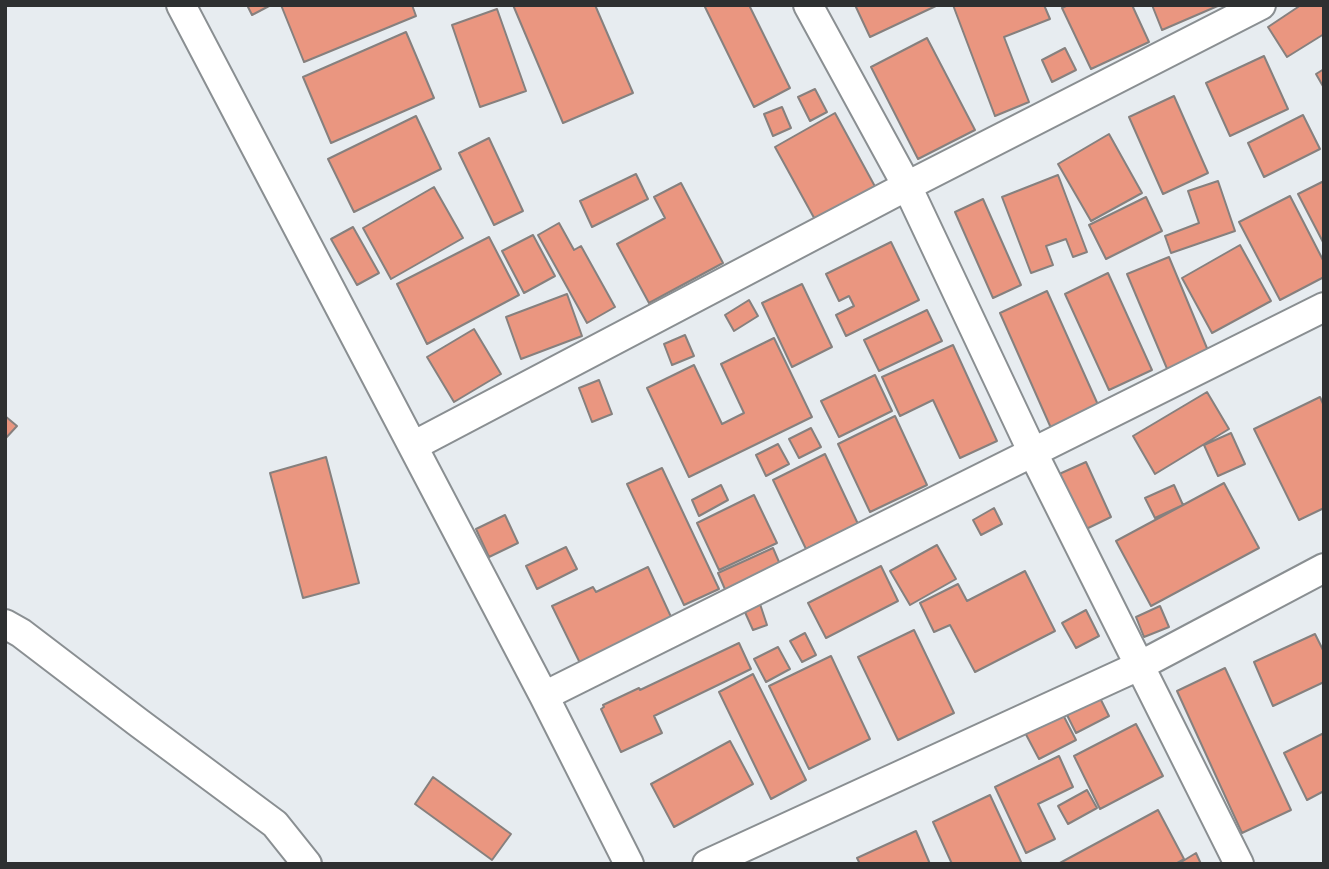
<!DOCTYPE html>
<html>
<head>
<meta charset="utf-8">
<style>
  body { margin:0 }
  #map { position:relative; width:1329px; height:869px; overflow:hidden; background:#e7ecf0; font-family:"Noto Sans",sans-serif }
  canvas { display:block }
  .frame { position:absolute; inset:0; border:7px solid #2e3031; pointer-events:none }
</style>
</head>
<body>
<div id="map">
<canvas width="1329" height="869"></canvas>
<div class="frame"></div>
</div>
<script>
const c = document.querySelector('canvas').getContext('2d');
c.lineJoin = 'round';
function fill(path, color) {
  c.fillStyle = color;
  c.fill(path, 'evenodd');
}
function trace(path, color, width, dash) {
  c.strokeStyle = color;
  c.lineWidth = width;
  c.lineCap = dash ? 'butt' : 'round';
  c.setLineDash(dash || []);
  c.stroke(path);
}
const building = new Path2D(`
  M247,5H271L252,15Z
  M281,5H412L416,16L304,62Z
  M513,5H595L633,93L563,123Z
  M704,5H749L790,88L754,107Z
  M855,5H938L870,37Z
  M953,5H1044L1050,19L1004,37L1029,102L995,116Z
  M1068,5H1132L1149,42L1091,69L1062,8Z
  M1152,5H1220L1162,30Z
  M1301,5H1324V34L1287,57L1268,27Z
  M497,9L526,91L480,107L452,25Z
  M406,32L434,98L331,143L303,77Z
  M927,38L975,130L918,159L871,67Z
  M1065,48L1076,70L1052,82L1042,60Z
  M1264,56L1288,109L1230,136L1206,83Z
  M1324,69V88L1316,74Z
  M815,89L827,112L810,121L798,97Z
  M1174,96L1208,173L1163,194L1129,117Z
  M782,107L791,128L773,136L764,114Z
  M835,113L878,192L818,225L775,147Z
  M1303,115L1320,149L1264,177L1248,143Z
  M416,116L441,169L354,212L328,159Z
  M1109,134L1142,193L1091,221L1058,164Z
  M489,138L523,211L494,225L459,153Z
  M636,174L648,199L592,227L580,201Z
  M1058,175L1087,252L1073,257L1066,239L1046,246L1053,265L1031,273L1002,197Z
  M1218,181L1235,231L1171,253L1165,236L1199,223L1188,191Z
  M1324,181V244L1298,194Z
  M681,183L723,263L649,303L617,244L665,218L654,197Z
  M434,187L463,238L391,279L363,228Z
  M1290,196L1324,262V277L1280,300L1239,222Z
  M1146,197L1162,231L1106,259L1089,225Z
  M983,199L1021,285L993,298L955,212Z
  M559,223L574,250L581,246L615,307L587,323L538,235Z
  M353,227L379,273L357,285L331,239Z
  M533,235L555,276L524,293L502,251Z
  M489,237L519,295L427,344L397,284Z
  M891,242L919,300L846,336L836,315L854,306L849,296L839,301L826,274Z
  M1240,245L1271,301L1212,333L1182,278Z
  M1169,257L1209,353L1168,371L1127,274Z
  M1108,273L1152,370L1109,390L1065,294Z
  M802,284L832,347L792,367L762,303Z
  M1047,291L1099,407L1051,428L1000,313Z
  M567,294L582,336L521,359L506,317Z
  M749,300L758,316L734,331L725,315Z
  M927,310L942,341L879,371L864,340Z
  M474,329L501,374L454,402L427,357Z
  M685,335L694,356L672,365L664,344Z
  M774,338L812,417L689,477L647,388L694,365L722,424L744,413L721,364Z
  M953,345L997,441L960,458L933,400L900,416L882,377Z
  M875,375L892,411L839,437L821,401Z
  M599,380L612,414L592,422L579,388Z
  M1207,392L1229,429L1155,474L1133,436Z
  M1320,397L1324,406V508L1299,520L1254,429Z
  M5,416L17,426L5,439Z
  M895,416L927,485L870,512L838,444Z
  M811,428L821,447L799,458L789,439Z
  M1231,433L1245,464L1218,476L1204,445Z
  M778,444L789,464L766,476L756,455Z
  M825,454L858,524L806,549L773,480Z
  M326,457L359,583L303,598L270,473Z
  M1086,462L1111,517L1082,531L1057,475Z
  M662,468L719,589L684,605L627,484Z
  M1224,483L1259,548L1151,606L1116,541Z
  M721,485L728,500L699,516L692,500Z
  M1174,485L1183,505L1155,518L1145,498Z
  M754,495L777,543L719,570L697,523Z
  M994,508L1002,524L981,535L973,520Z
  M505,515L518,543L489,557L476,529Z
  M937,545L956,579L910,605L890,571Z
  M566,547L577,569L537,589L526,566Z
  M773,548L782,569L727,594L718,573Z
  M881,566L898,601L826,638L808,603Z
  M648,567L672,619L580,663L552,606L593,587L596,592Z
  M1025,571L1055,631L975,672L950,625L934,632L920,603L958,584L967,601Z
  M760,604L767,625L753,630L744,610Z
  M1160,606L1169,627L1144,637L1136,617Z
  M1086,610L1099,636L1076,648L1062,623Z
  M914,630L954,713L898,740L858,657Z
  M805,633L816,655L802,662L790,641Z
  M1315,634L1324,652V682L1273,706L1254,662Z
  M739,643L751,669L654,716L662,733L621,752L601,709L604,707L603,705L639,688L640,690Z
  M778,647L790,669L766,682L754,659Z
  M831,656L870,739L809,769L769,686Z
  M1225,668L1291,810L1242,833L1177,691Z
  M753,674L806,780L771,799L719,692Z
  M1097,692L1109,716L1076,733L1064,709Z
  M1059,707L1076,740L1039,759L1022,727Z
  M1136,724L1163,776L1100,809L1074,756Z
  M1324,733V791L1307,800L1284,753Z
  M730,741L753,784L674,827L651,784Z
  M1059,756L1073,787L1038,804L1055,839L1026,853L995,787Z
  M433,777L511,834L492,860L415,804Z
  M1087,790L1097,808L1068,824L1058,806Z
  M990,795L1022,864H952L933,822Z
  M1158,810L1184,859L1175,864H1058Z
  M916,831L930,864H860L857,858Z
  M1196,853L1201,864H1178Z`);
fill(building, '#ea9680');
trace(building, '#86807e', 2);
const street = new Path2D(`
  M181,5L544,696L629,864
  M808,5L907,186L1033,453L1239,864
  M413,446L907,186L1261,5
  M5,624L21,633L139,723L275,824L307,864
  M544,696L1324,307
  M707,864L1141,665L1324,568`);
trace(street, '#8a8f92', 32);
trace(street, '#fff', 28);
</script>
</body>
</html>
